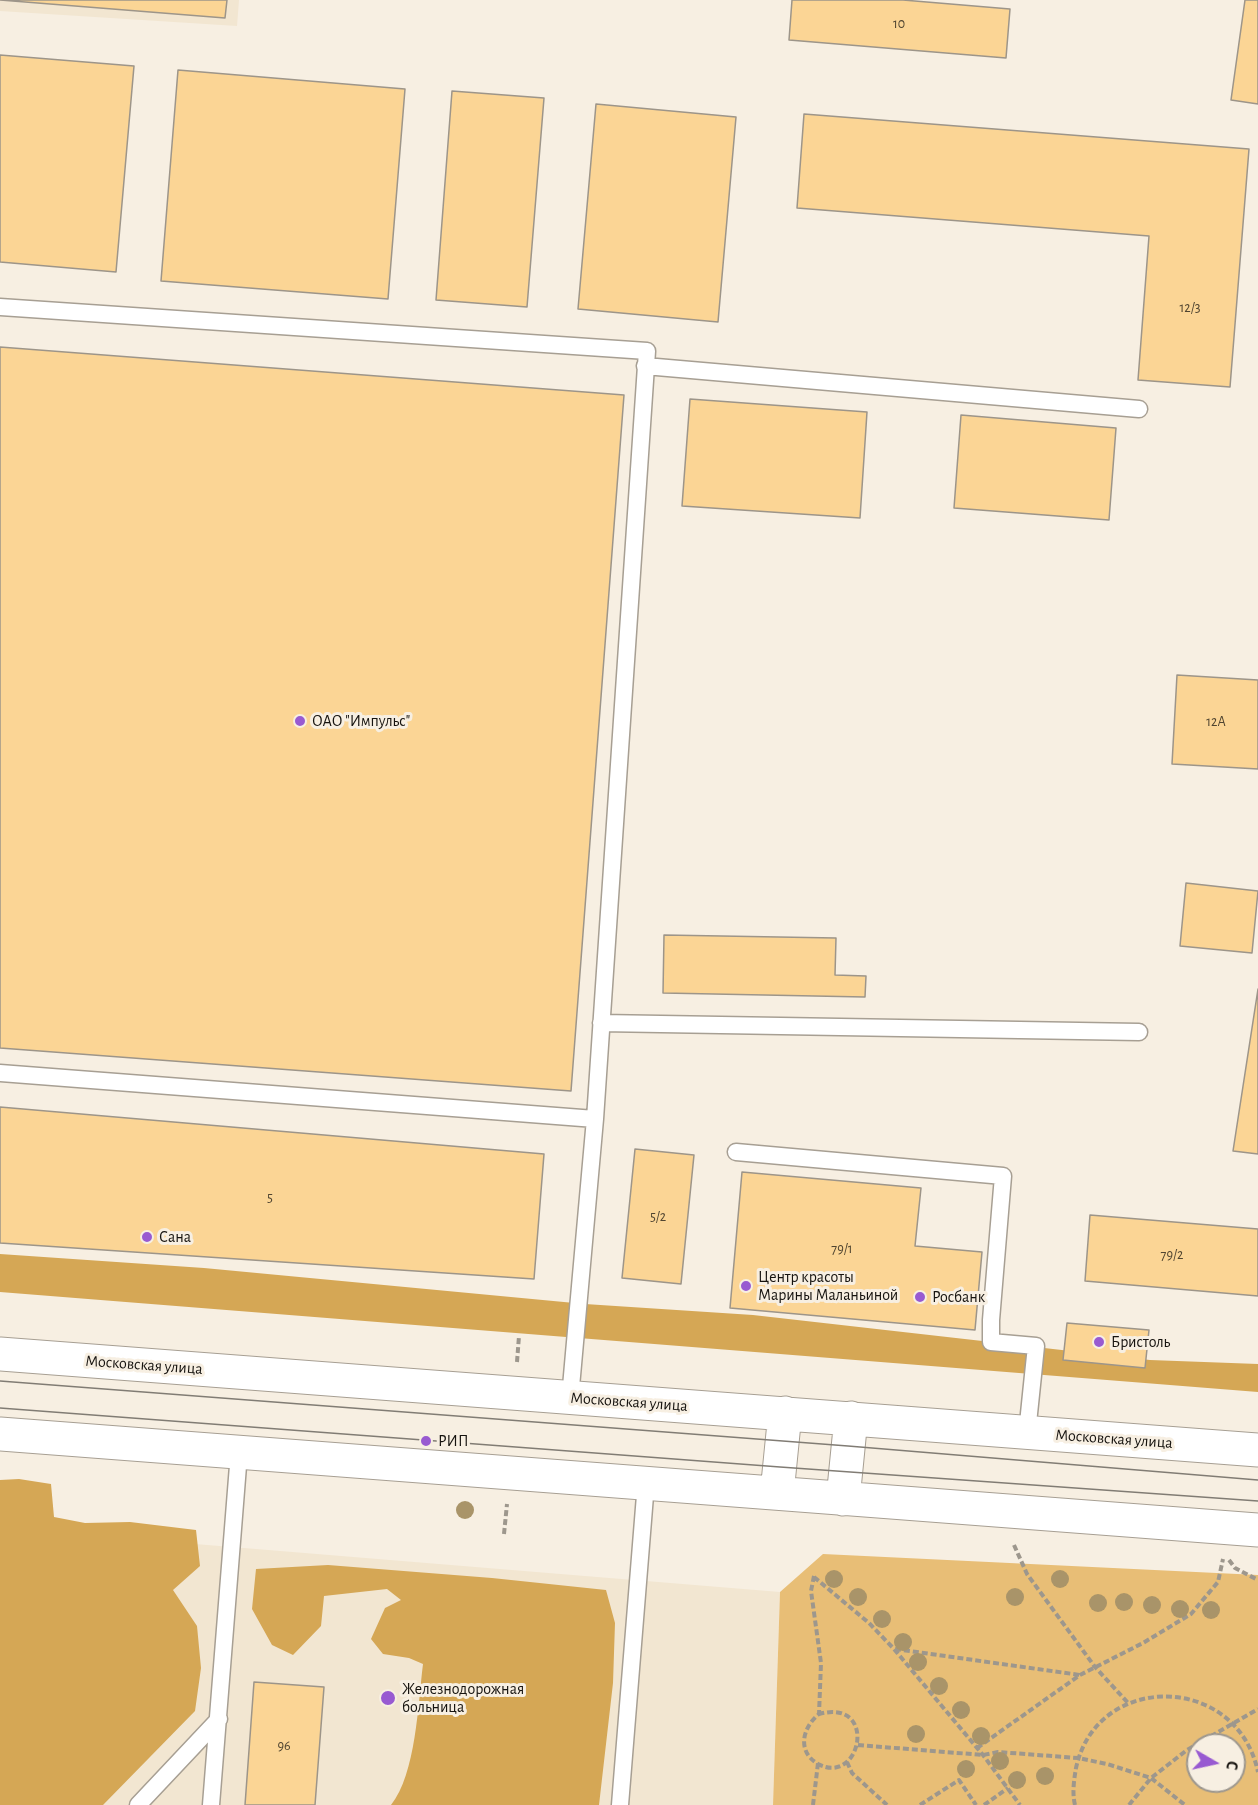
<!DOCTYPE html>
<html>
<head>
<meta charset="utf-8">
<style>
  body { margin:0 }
  #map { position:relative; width:1258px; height:1805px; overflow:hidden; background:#f7efe2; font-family:"Alegreya Sans",sans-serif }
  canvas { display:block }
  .north { position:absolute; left:1186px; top:1733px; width:60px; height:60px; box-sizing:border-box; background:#f7efe2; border:2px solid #9d978e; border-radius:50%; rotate:99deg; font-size:16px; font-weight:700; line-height:24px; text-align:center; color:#16130f }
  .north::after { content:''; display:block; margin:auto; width:21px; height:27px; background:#985ad1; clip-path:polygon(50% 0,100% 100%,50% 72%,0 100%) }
</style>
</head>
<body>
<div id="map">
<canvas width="1258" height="1805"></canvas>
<div class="north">С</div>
</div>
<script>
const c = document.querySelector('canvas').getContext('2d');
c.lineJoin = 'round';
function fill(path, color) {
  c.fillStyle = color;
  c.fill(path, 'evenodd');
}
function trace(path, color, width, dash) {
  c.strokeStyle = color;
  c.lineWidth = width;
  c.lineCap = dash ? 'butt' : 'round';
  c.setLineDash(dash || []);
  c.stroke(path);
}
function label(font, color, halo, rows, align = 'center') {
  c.font = font + ' "Alegreya Sans",sans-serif';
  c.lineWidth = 6;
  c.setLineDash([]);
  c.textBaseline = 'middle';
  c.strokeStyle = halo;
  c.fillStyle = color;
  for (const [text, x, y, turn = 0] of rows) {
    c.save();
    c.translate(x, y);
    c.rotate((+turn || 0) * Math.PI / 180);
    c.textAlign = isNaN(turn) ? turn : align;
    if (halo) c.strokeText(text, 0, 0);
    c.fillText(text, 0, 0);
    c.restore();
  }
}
fill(new Path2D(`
  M0,0H239L237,26L0,11Z
  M0,1528L780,1592L773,1805H0Z`), '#f2e6d1');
fill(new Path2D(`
  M823,1554L1258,1575V1805H773L780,1592ZM1198,1745H1234V1781H1198Z`), '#e8be76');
fill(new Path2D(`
  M0,1254L204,1268L585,1304L753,1315L1150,1360L1258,1364V1392L0,1292Z
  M19,1479L51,1484L54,1517L85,1523L130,1522L196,1530L200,1566L173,1590L197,1626L201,1668L195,1711L103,1805H0V1480Z
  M328,1565L492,1578L606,1590L615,1623L613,1683L599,1805H391C416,1774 418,1704 423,1664L409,1658L383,1654L371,1639L385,1608L401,1600L387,1589L324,1596L321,1626L293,1655L272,1645L252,1609L256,1569Z`), '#d5a755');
const building = new Path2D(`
  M0,0H227L225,18Z
  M792,0H903L1010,9L1006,58L789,40Z
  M1245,0H1258V104L1231,100Z
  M0,55L134,66L116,272L0,262Z
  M178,70L405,89L388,299L161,281Z
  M452,91L544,98L527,307L436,300Z
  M596,104L736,117L718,322L578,309Z
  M804,114L1249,149L1230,387L1138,380L1149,236L797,208Z
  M0,347L624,395L571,1091L0,1048Z
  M690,399L867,412L860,518L682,506Z
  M961,415L1116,428L1109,520L954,508Z
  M1177,675L1258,680V769L1172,764Z
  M1186,883L1258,891L1252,953L1180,946Z
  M664,935L836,938L835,975L866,976L865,997L663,993Z
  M1258,989V1154L1233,1151Z
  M0,1107L544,1154L534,1279L0,1243Z
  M635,1149L694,1155L681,1284L622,1278Z
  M742,1172L921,1188L915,1246L982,1252L975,1330L730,1308Z
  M1090,1215L1258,1229V1296L1085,1281Z
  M1067,1323L1149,1330L1145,1368L1063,1360Z
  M254,1682L324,1687L315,1805H245Z`);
fill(building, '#fbd595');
trace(building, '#9d9589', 1.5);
const lane = new Path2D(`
  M0,307L647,351L595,1119L0,1073
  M645,366L1139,409
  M601,1023L1139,1032
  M736,1152L1003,1176L991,1320V1342L1036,1346L1027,1433
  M570,1398L595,1119
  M138,1805L219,1719
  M211,1805L239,1453
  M620,1805L646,1483`);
const secondary = new Path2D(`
  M0,1354L1258,1450
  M0,1434L1258,1530
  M777,1493L785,1413
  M843,1499L851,1418`);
trace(lane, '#a79f93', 19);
trace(secondary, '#a79f93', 35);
trace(new Path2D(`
  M517,1362L519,1336
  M504,1534L507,1504
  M1014,1545L1027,1574L1095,1667L1129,1704
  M1229,1560L1235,1568L1258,1580
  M814,1576L811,1591L821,1663L819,1714C803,1727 796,1751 818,1764C861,1787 879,1698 819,1714
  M814,1577L869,1623L894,1649L983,1755L1020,1805
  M895,1649L1080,1675
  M858,1745L983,1755L998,1752L1078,1758L1107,1764L1151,1778L1185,1805
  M977,1748L1080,1675L1143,1643L1191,1614L1218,1582L1223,1559
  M847,1762L852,1773L887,1805
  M813,1805L818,1763
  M920,1805L959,1780L976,1805
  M984,1805L1008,1788
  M1075,1805C1072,1793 1074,1780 1076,1768C1097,1671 1237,1673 1258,1772
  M1129,1805L1151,1778L1187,1750L1258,1709`), '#9d978d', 4, [6, 3]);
trace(lane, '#fff', 16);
trace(secondary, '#fff', 33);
trace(new Path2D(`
  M0,1381L848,1446L1258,1480
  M0,1408L780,1467L1258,1501`), '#817c74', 1.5);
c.fillStyle = '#a99469';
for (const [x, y] of [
  [465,1510],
  [834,1579],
  [1060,1579],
  [858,1597],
  [1015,1597],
  [1124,1602],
  [1098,1603],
  [1152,1605],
  [1180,1609],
  [1211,1610],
  [882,1619],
  [903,1642],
  [918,1662],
  [939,1686],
  [961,1710],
  [916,1734],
  [981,1736],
  [1000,1761],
  [966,1769],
  [1045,1776],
  [1017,1780]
]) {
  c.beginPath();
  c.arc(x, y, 9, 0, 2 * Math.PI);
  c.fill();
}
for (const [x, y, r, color] of [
  [300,721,6,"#985ad1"],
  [147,1237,6,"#985ad1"],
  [746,1286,6,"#985ad1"],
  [920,1297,6,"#985ad1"],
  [1099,1342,6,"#985ad1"],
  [426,1441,6,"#985ad1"],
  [388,1698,8,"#985ad1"]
]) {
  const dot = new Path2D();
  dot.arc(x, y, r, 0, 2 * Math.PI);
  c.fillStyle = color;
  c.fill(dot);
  trace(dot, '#f7efe2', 2);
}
label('14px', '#4f4430', null, [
  ["10",899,24],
  ["12/3",1190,308],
  ["12А",1216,722],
  ["5",270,1198],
  ["5/2",658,1217],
  ["79/1",842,1249],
  ["79/2",1172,1255],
  ["96",284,1746]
]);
label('16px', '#16130f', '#f7efe2', [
  ["ОАО \"Импульс\"",312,721],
  ["Сана",159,1237],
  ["Центр красоты",758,1277],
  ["Марины Маланьиной",758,1295],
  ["Росбанк",932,1297],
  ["Бристоль",1111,1342],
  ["РИП",438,1441],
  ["Железнодорожная",402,1689],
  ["больница",402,1707]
], 'left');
label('16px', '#16130f', '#f7efe2', [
  ["Московская улица",144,1365,4],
  ["Московская улица",629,1402,4],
  ["Московская улица",1114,1439,4]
]);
</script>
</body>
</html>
